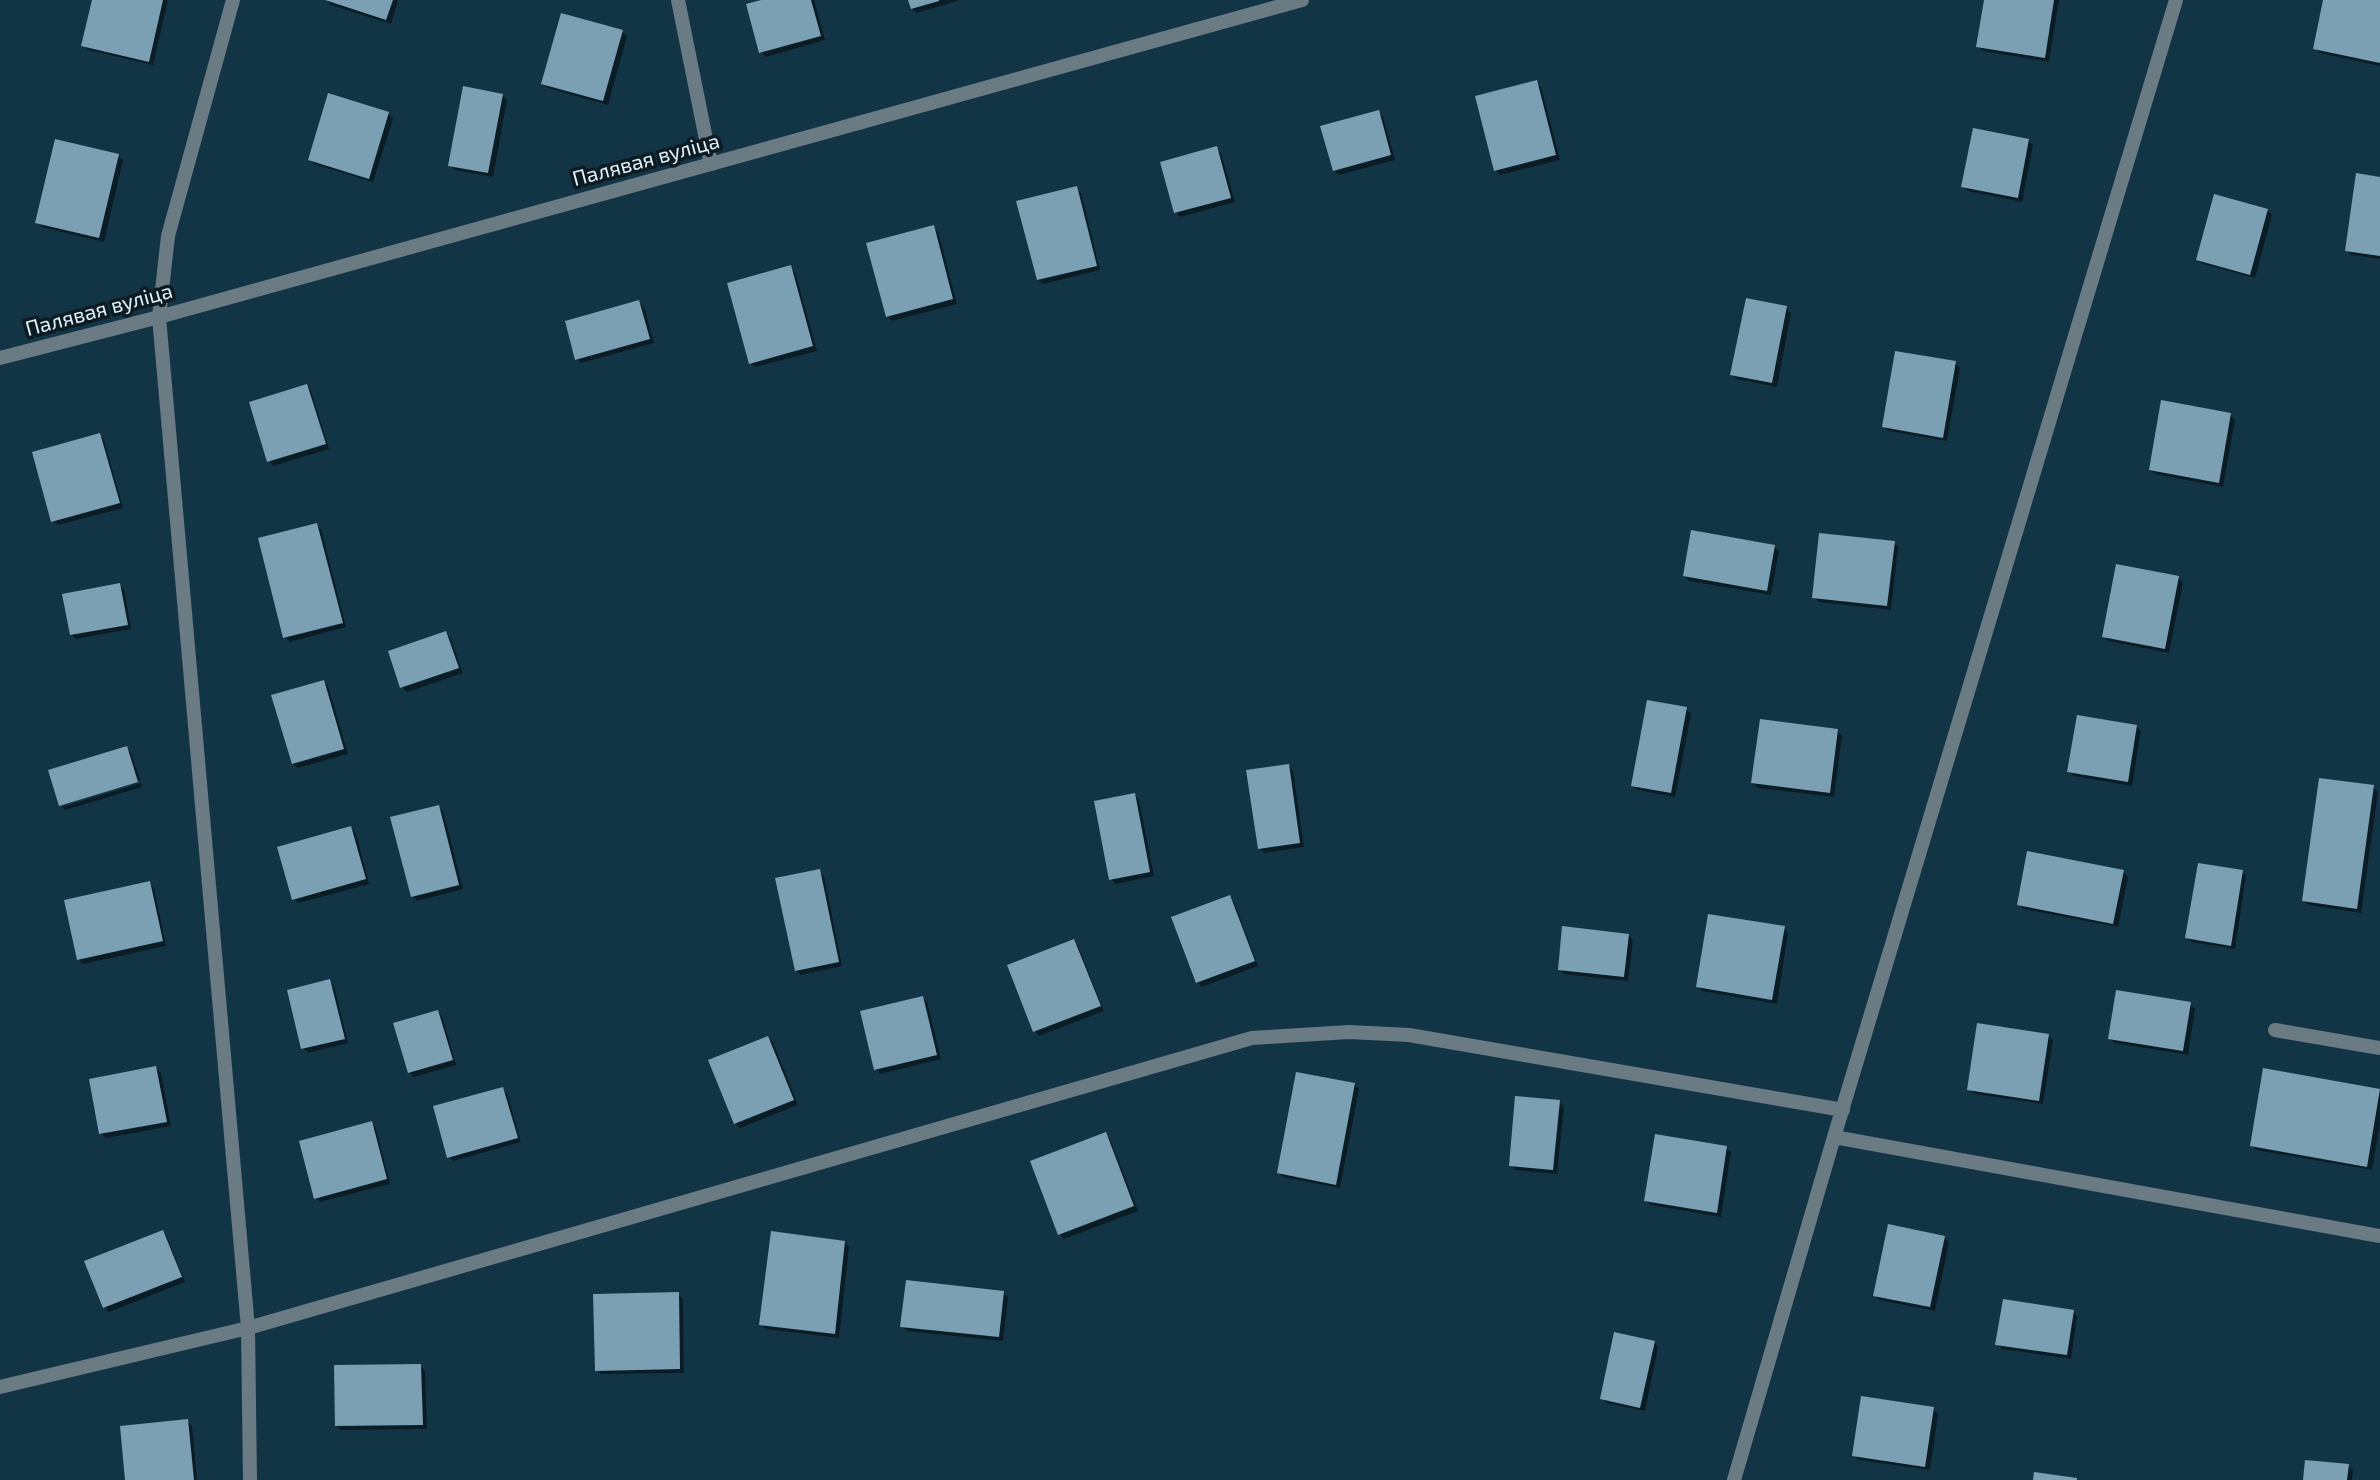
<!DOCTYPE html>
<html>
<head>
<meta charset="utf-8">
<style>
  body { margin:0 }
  canvas { display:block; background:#123545 }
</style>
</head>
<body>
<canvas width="2380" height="1480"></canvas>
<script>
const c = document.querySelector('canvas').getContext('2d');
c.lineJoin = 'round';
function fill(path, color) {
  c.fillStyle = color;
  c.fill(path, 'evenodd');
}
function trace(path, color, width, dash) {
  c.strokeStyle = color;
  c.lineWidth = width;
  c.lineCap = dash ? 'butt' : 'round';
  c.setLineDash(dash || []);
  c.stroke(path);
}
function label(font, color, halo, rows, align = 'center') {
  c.font = font + ' "Exo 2",sans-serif';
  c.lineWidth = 7;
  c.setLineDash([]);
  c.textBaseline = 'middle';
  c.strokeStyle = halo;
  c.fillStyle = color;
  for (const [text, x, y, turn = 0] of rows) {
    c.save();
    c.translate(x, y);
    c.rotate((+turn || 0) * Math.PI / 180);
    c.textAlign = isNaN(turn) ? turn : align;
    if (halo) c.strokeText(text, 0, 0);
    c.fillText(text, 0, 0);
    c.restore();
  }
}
fill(new Path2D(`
  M94,0H168L153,65L88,50L83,45Z
  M327,0H398L391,24L331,5Z
  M768,0H814L825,40L766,57L761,52Z
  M910,0H960L917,13L912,8Z
  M1986,0H2059L2049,62L1983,51L1978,46Z
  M2325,0H2380V66L2320,53L2315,48Z
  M622,32L627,36L608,105L548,88L543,84Z
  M1536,82L1541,87L1560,160L1500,175L1496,170Z
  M502,95L507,100L493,177L455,170L450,165Z
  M329,96L388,114L393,119L373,182L314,164L310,160Z
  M1378,112L1383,117L1395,160L1339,175L1334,171Z
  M2028,140L2033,145L2022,202L1968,191L1963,186Z
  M1217,148L1221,153L1235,202L1180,217L1176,212Z
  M118,156L123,160L104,242L42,227L37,222Z
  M2380,179V259L2351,255L2347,250Z
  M1076,188L1081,193L1100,270L1043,284L1038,280Z
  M2267,210L2272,215L2255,278L2203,264L2198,260Z
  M933,227L938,232L957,304L892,321L887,316Z
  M790,267L795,272L817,351L755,367L751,363Z
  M639,302L644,307L654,343L581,363L577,359Z
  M1786,308L1791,313L1777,387L1737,379L1732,375Z
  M1955,363L1960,368L1947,441L1889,431L1884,427Z
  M307,386L311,391L329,449L273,466L269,461Z
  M2230,415L2235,420L2223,487L2155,474L2151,470Z
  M100,435L104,440L123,508L58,525L53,521Z
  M317,525L321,529L346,627L290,642L285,637Z
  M1894,543L1898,547L1891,610L1819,602L1814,597Z
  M1774,547L1779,551L1771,595L1689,581L1685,576Z
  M2178,578L2183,583L2169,653L2108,641L2104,636Z
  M120,585L124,589L131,629L76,639L71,634Z
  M445,633L450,637L463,673L407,692L402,687Z
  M324,682L328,686L348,754L298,768L293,764Z
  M1686,709L1691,714L1675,797L1637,790L1633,785Z
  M2136,726L2141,731L2132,786L2074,776L2069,772Z
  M1837,731L1842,735L1834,797L1758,788L1753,783Z
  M127,748L131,753L140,780L60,805L50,771Z
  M1289,766L1293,771L1304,847L1264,853L1260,849Z
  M141,783L142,787L65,810L62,807Z
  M2373,787L2378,792L2361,913L2309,905L2304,901Z
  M1135,795L1139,800L1154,876L1116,884L1111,879Z
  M438,807L443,811L463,889L417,901L413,896Z
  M351,828L356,833L369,884L299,903L294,899Z
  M819,871L824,876L842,966L801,975L796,970Z
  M2123,872L2128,877L2118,927L2023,909L2018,904Z
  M2242,872L2246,876L2235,949L2192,942L2187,938Z
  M149,883L154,888L166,946L83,964L78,959Z
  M1230,897L1234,902L1258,966L1202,987L1197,982Z
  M1784,928L1788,933L1777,1004L1702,991L1698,987Z
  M1628,935L1633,940L1628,981L1564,974L1560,969Z
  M1074,941L1078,946L1104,1011L1039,1036L1035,1031Z
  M329,981L334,986L348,1043L308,1053L303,1048Z
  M922,998L927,1002L941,1059L880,1074L876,1069Z
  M2190,1004L2195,1009L2188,1055L2115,1043L2110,1039Z
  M438,1012L442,1016L456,1065L414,1077L409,1072Z
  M2048,1035L2053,1040L2043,1104L1974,1094L1969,1089Z
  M768,1038L773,1042L798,1105L740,1128L735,1123Z
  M156,1068L161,1073L171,1126L106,1138L101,1134Z
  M2264,1070L2380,1091V1124L2372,1170L2256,1150L2252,1145Z
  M1354,1084L1359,1089L1340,1188L1283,1177L1279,1173Z
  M502,1089L507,1093L521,1142L453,1161L449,1157Z
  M1559,1102L1564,1106L1557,1174L1515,1170L1511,1165Z
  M371,1123L376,1128L390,1184L320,1202L316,1198Z
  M1105,1134L1110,1139L1138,1211L1064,1239L1060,1234Z
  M1726,1148L1731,1152L1721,1217L1651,1205L1646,1201Z
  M163,1232L167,1237L185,1282L109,1312L104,1307Z
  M1945,1238L1949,1242L1935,1311L1879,1300L1875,1295Z
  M845,1243L849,1247L839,1338L766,1329L761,1324Z
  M1003,1293L1008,1297L1003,1341L907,1331L902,1326Z
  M678,1294L683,1299L684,1373L601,1374L597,1370Z
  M2073,1312L2077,1316L2071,1359L2002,1349L1997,1344Z
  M1654,1342L1658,1347L1645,1411L1606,1403L1602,1398Z
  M421,1366L425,1371L427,1429L341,1430L337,1426Z
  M1933,1409L1938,1414L1930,1470L1859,1460L1854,1455Z
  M187,1421L192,1426L197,1480H127Z
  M2348,1466L2353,1471L2352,1480H2305Z`), '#0007');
fill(new Path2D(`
  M92,0H163L149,62L81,46Z
  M325,0H393L386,20Z
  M761,0H811L821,36L759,53L746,4Z
  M908,0H939V1L911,9Z
  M1984,0H2054L2045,58L1976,47Z
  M2323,0H2380V63L2313,49Z
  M561,13L623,30L603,101L541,84Z
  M1537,80L1556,155L1494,171L1475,96Z
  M463,86L503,94L488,173L448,166Z
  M328,93L389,112L369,179L308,160Z
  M1379,110L1391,155L1333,171L1320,126Z
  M1973,128L2029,139L2018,198L1961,187Z
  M55,139L119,154L99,238L35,223Z
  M1217,146L1231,198L1174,213L1160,162Z
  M2356,173L2380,177V256L2345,251Z
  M1077,186L1097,266L1037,280L1016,201Z
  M2214,194L2268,209L2250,275L2196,260Z
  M934,225L953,299L886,317L866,243Z
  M791,265L813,346L749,364L727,283Z
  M1746,298L1787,306L1772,383L1730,375Z
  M639,300L650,339L575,360L565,321Z
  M1895,351L1956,361L1943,438L1882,427Z
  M307,384L326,444L267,462L249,402Z
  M2161,400L2231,413L2219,483L2149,470Z
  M100,433L120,503L51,522L32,452Z
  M317,523L343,623L283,638L258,538Z
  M1691,530L1775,545L1767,591L1683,576Z
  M1819,533L1895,541L1887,606L1812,598Z
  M2116,564L2179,576L2165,649L2102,637Z
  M120,583L128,625L70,635L62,594Z
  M446,631L459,668L400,688L388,651Z
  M324,680L344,749L292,764L271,695Z
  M1647,700L1687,707L1671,793L1631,786Z
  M2077,715L2137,725L2128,782L2067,772Z
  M1760,719L1838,729L1830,793L1751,783Z
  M127,746L138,782L59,806L48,770Z
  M1289,764L1300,843L1258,849L1246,770Z
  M2319,778L2374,785L2357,909L2302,901Z
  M1135,793L1150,872L1109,880L1094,801Z
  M439,805L459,885L411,897L390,817Z
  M351,826L366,879L292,900L277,847Z
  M2027,851L2124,870L2113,924L2017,905Z
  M2198,863L2243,870L2231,946L2185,938Z
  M820,869L839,962L795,971L775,878Z
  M150,881L163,941L77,960L64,900Z
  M1230,895L1255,961L1196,983L1171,917Z
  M1708,914L1785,926L1772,1000L1696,987Z
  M1562,926L1629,934L1624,977L1558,970Z
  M1074,939L1101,1006L1033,1032L1007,965Z
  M330,979L345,1039L301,1049L287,990Z
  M2116,990L2191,1002L2183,1051L2108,1039Z
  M923,996L937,1055L874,1070L860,1011Z
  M438,1010L453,1060L408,1073L393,1023Z
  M1977,1023L2049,1034L2039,1101L1967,1090Z
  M768,1036L794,1100L734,1124L708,1060Z
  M156,1066L167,1122L99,1134L89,1079Z
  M2263,1068L2380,1089L2367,1167L2250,1146Z
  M1296,1072L1355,1083L1336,1185L1277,1173Z
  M503,1087L518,1138L447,1158L433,1106Z
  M1515,1096L1560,1100L1553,1170L1509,1166Z
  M372,1121L387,1179L314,1199L299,1141Z
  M1106,1132L1134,1206L1058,1235L1030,1161Z
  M1655,1134L1727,1146L1717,1213L1644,1201Z
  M1888,1224L1945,1236L1930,1307L1873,1296Z
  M163,1230L182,1277L103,1308L84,1261Z
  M771,1231L845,1241L835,1334L759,1325Z
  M906,1280L1004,1291L999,1337L900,1327Z
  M679,1292L680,1369L595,1371L593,1294Z
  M2003,1299L2074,1310L2067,1355L1995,1345Z
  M1614,1332L1655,1341L1640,1408L1600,1399Z
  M421,1364L423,1425L335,1426L334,1365Z
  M1861,1396L1934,1407L1925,1467L1852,1456Z
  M188,1419L194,1480H125L120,1426Z
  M2305,1460L2349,1464L2347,1480H2303Z
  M2034,1472L2077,1478V1480H2033Z`), '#7ba0b3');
trace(new Path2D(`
  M678,0L711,164
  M2275,1030L2380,1048`), '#6b7b83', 14);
trace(new Path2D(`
  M233,0L168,236L159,317L248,1328L250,1480
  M0,358L159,317L1302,0
  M1834,1137L2380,1236
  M0,1387L248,1328L1252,1038L1349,1032L1409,1035L1843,1110
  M1734,1480L1834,1137L2176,0`), '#6b7b83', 14);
label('21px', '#e0f3fd', '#0c1b22', [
  ["Палявая вуліца",646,160,-15],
  ["Палявая вуліца",99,310,-15]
]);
</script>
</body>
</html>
